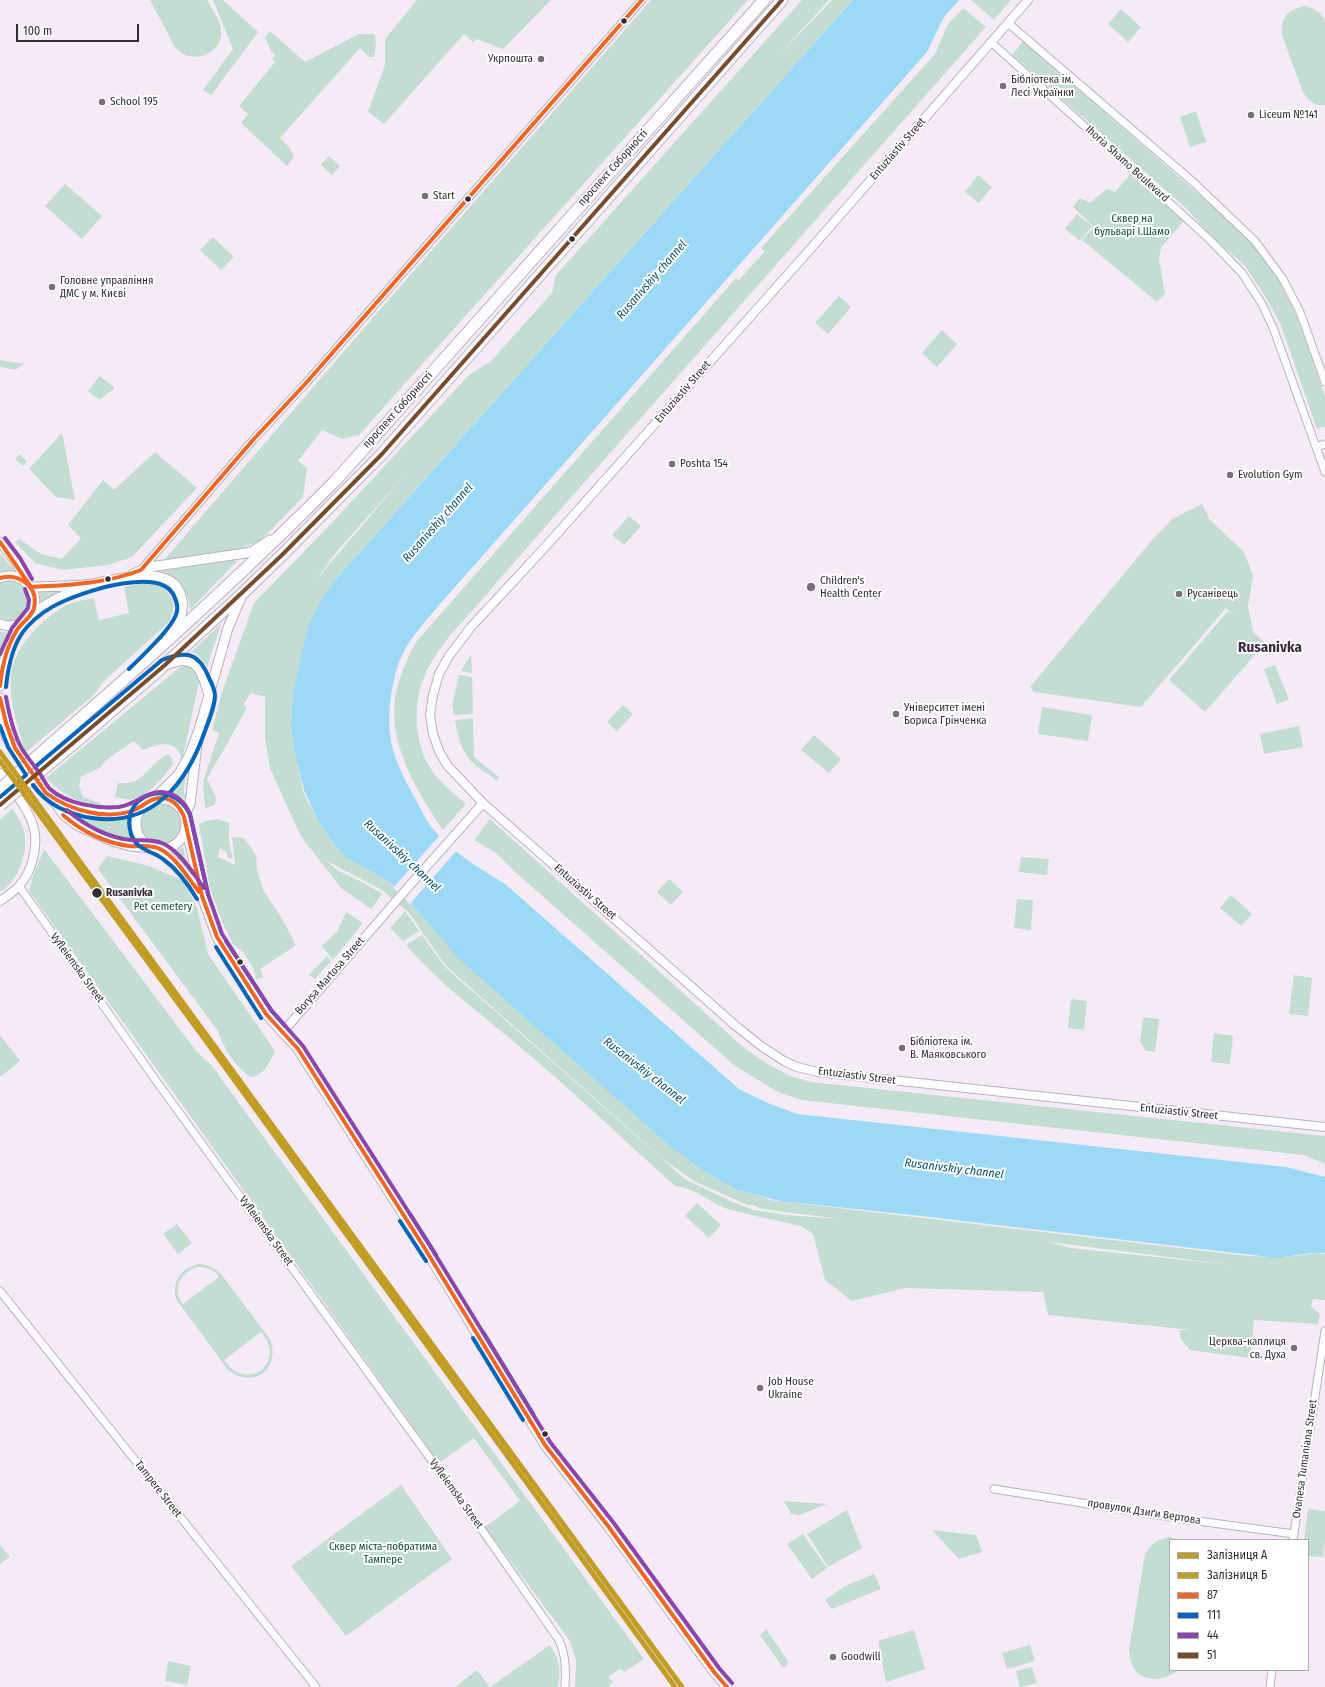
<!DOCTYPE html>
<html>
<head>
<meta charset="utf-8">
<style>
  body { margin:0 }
  #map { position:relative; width:1325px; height:1687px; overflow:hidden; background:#f4ebf7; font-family:"Fira Sans Condensed",sans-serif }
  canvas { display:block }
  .legend { position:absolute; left:1169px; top:1539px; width:140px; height:132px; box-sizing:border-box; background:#fff; border:1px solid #adabaf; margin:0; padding:5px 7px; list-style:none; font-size:12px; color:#332c36 }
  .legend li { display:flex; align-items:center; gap:8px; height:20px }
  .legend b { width:20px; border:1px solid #adabaf }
  .scale { position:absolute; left:16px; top:24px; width:123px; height:18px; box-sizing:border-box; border:2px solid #332c36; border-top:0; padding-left:5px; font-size:12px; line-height:14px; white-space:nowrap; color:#332c36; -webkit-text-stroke:3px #fff; paint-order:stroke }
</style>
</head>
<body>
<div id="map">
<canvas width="1325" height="1687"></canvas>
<ul class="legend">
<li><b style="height:5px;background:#c29d25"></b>Залізниця A</li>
<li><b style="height:5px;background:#c29d25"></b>Залізниця Б</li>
<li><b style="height:5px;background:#f26522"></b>87</li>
<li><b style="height:5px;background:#0065bd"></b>111</li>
<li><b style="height:5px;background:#8e44ad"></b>44</li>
<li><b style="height:5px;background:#7a4b2a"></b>51</li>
</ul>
<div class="scale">100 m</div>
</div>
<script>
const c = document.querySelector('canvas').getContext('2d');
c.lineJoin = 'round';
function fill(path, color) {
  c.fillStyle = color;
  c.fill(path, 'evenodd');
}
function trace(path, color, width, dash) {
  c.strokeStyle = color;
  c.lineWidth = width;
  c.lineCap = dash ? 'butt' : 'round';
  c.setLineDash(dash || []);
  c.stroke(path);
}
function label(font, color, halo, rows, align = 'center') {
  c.font = font + ' "Fira Sans Condensed",sans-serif';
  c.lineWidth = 4;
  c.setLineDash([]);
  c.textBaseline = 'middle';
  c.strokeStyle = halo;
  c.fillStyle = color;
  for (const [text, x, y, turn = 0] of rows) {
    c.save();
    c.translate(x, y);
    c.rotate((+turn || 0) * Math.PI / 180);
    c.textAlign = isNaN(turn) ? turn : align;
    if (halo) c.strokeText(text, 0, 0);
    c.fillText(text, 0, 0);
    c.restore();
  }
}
fill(new Path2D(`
  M150,0H207C212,10 222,22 221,34C220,56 191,64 177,49C173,46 171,40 169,36C163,24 156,12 150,0Z
  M213,0H223L258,32L211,95L203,90L233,49Z
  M417,0H551L503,49L477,39L473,42L464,34L384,124L368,112L385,65V39Z
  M651,0H748L359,435L342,439L322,430L298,461L307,468L303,497L259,542L227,553L163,561L397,290Z
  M802,0H829L776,58L832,0H853L359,553L322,598L298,763L303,792L317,819L333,843L348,858L384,879L400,891L415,906L461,960L669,1145L697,1167L737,1190L766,1198L770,1200L1248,1256L1285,1257L1318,1253L1325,1254V1300L1313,1299L1311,1306L1320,1314L1318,1324L1254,1320L1250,1358L1190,1350L1180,1338V1330H1191L1048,1315L1043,1292L905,1288L852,1301L825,1280L813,1234L803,1227C778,1220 752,1216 728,1209C710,1203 694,1187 675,1186C625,1141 577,1095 526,1052C486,1017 441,986 406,945L422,935L445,967L685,1179L730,1201L754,1210L786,1215L840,1219L762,1209L753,1205H747L696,1182L664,1160L446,966L409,913L382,890L325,860L337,870L364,883L382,894L371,909L341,888L300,835L270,768L265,738V697L251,693L243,705L247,708L207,779L216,797L215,805L205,808L203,782L219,733L212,730L222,692L254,603L327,528L468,376L491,361L552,293L556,275ZM405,475L315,581L338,550ZM1049,1242L1232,1265L1071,1248Z
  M971,0H1011L994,20Z
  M1305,6C1314,8 1320,12 1325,20V105C1315,107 1308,100 1303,92L1282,35C1281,17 1287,10 1305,6Z
  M963,8L986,27C849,182 712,337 575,493C543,529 511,566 479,603C458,627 434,650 423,680C412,709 415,747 433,772C442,785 455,794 466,804L443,830C420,796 394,754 394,712C394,687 405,663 416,642L736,278L739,280L765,251L761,248L935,54L948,24Z
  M1121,9L1141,27L1128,42L1108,24Z
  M270,31L305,62L359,34H375L376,44L374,57H369L360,48L280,138L289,147L294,157L287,166L241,123L248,114L239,106L275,62L272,59L275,55L271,51L265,37Z
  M1023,41L1227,219L1253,244L1279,281L1296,314L1325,396V426L1317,429L1280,323L1265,296L1245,266L1208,233L1187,209L1012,55Z
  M1196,111L1206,142L1190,147L1180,117Z
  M329,156L340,166L332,175L321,165Z
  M1130,174L1184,221L1161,248L1159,259L1165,294L1157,302L1082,240L1094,227L1073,207L1080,198L1090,203L1107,189L1115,192Z
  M978,175L992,187L979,203L965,192Z
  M65,184L102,216L82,239L45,206Z
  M1077,214L1092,226L1080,241L1065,229Z
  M213,237L234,257L221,270L200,250Z
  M839,296L851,307L828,334L815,323Z
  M942,330L957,344L937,367L922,353Z
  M0,360L24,364L15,370L0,367Z
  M100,376L115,388L99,400L88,391Z
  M62,433L75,500L56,497L29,469Z
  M155,452L197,488L132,557L108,565L63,570L35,563L15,542L19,539L41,554L62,559L81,538L68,525L103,480L114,490Z
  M19,454L27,461L23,466L15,459Z
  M1202,504L1210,520L1244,552L1253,576L1248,607L1253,630L1252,631L1265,643L1205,712L1169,680L1228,611L1236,617L1226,608L1141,707L1034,692L1030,687L1154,538L1172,519Z
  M629,516L641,526L624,545L612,535Z
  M0,553L16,572H0Z
  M238,560L190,610C188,589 178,577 158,570Z
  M6,581C43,581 30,632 0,618V583Z
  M146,582H160L168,585L165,590C177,603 175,607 169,622L103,682L95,694L25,753C19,729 8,700 11,675C14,646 43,618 67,605C75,601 85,600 94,598L99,620L129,613L124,587Z
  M37,588L67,590L40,603V594Z
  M221,624L207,667L202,660L192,651Z
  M0,632L12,633L3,649L0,658Z
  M471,654L472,673L461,671Z
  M187,665L193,666L197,672L199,682L182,761C177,738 160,743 143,750L135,742H132L105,761L101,767L81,777L79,786L83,797L100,803L103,807C80,804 62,795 46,778L179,668Z
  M1275,665L1289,699L1277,704L1264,669Z
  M459,675L472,677L473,714L454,715L452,705Z
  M623,705L633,714L617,731L607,722Z
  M1042,707L1092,715L1088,741L1038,734Z
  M473,718L474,757L499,777L497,781C489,774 478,769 471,761C461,751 457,733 455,720Z
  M1299,726L1303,747L1264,754L1260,734Z
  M814,735L841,759L829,773L801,750Z
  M166,755H169L172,759L173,764C162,779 149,796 130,800L115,797L118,783C143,786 146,767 166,755Z
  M186,773L184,791L186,799L169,792Z
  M141 824a20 20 0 1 1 40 0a20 20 0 1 1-40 0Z
  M12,808C18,817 24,826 25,837C27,857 17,882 0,892V820Z
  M71,814C93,819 107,820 129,817C126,826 129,832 133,841C111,836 90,828 71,814Z
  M217,819L230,823C228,836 229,846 233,858H228L226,852L220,848L218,857L235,865L232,837L244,838L256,855L257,869L263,890L279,914L292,937L295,946L260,969L263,977L256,980L254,969L243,952L233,944L222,922L210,888L199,824L206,821Z
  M490,819L743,1047L766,1063L790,1076L811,1082L1325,1136V1164L1304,1155L801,1100L778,1092L735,1066L514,871L496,853L474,840Z
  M183,847L187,866L173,853Z
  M44,849L197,1052L212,1066L644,1659L624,1672L620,1669L608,1677L613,1682L608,1687H575L576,1661L570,1641L485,1527L520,1501L474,1438L439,1463L29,891L32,879Z
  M107,856L149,866L184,881L197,908L208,954L275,1051C270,1062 264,1076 250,1077C236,1067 223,1048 218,1031L98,869Z
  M1021,857L1049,859L1047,875L1019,872Z
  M669,879L683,892L671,905L657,892Z
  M1231,895L1252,914L1241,926L1220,908Z
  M1017,899L1033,900L1031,930L1014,928Z
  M405,911L419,931L403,941L390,928Z
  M346,912L363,923L333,960L322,946L337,932Z
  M327,956L331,961L315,979L309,975Z
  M1294,975L1312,978L1308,1016L1289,1014Z
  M1071,999L1087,1001L1084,1030L1068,1028Z
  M1143,1017L1159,1019L1155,1052L1146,1051L1140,1042Z
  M1214,1033L1233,1036L1230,1064L1211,1062Z
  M0,1035L20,1061L0,1077Z
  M697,1203L721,1225L709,1238L685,1216Z
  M177,1224L192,1243L178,1254L163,1234Z
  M199,1264C208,1265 214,1267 221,1274L270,1339C281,1369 254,1390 228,1370L176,1299C172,1281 181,1268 199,1264ZM197,1267C206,1267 214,1269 219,1277L183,1304C171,1289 181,1272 197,1267ZM261,1332C288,1362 247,1394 224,1360Z
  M401,1485L452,1559L346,1636L291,1566Z
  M784,1501L827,1504L800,1515L791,1514Z
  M1308,1509L1325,1511V1541L1323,1557L1308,1556V1540H1304Z
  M847,1510L862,1548L828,1567L807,1534Z
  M932,1530L976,1535L982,1552L959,1559Z
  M803,1534L827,1568L812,1579L787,1544Z
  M1169,1537L1182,1540H1170V1670H1178C1164,1682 1139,1684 1131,1663C1130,1659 1130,1654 1129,1650L1145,1554C1151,1543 1157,1540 1169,1537Z
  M0,1545L10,1557L0,1564Z
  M874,1574L881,1589L832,1609L825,1600L845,1586Z
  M766,1629L788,1661V1664L783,1668L760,1635Z
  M914,1630L925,1669L886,1682L878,1641Z
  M550,1645C560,1661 561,1669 558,1687H455L477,1670L490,1687Z
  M1030,1645L1035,1661L1007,1669L1002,1653Z
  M168,1661L191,1666L187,1685L165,1681Z
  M1032,1667L1037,1683L1020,1687L1016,1671Z`), '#c4ddd2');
fill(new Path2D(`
  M853,0H959L944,17L927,52L440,604C427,620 411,636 402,655C396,668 393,683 391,696C385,741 395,762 416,800C421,809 426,821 433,829C453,853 479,868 505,884L739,1089L768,1103L797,1114L1286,1167L1325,1177V1253C1309,1252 1294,1256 1278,1258L912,1215L780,1201L737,1190L700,1169L671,1147L458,958L403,893L386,880L346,857L333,843L317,819L304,790L295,752L291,727L293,693L308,626L322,598L344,570Z`), '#9cd9f7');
fill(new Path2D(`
  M441,834L458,849L410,904L393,888Z`), '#f4ebf7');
const minor = new Path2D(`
  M1008,23L1192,181L1255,241L1283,279L1300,312L1325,382
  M992,43L1173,206L1210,240L1242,273L1262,304L1274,330L1316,447
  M1325,444L1316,447L1325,472
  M142,569L253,440L306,383L642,0
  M19,886L157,1082L480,1527L559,1640C566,1656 566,1670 565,1687
  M0,1291L316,1687
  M994,1489L1183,1519L1294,1534
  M1293,1540L1325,1331
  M1270,1687L1272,1670`);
const tertiary = new Path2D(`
  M1028,0L806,254L547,545L471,627L449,656L439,674L433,695L430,715L433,734L439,751L447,765L483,803L736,1026L761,1046L784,1061L797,1067L818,1072L1325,1127
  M0,542L15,561L27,582
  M0,773C11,789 27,806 33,825C39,843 33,871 19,886C14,892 7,896 0,901
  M283,1032L403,893L483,803`);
const secondary = new Path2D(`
  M133,574L150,567L246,553L253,551L270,540
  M0,578C6,575 15,575 21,579C49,594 30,635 0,624
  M31,587C51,586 72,587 92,584C117,580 177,560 182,601C184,614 179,624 170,633
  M32,613L58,598L86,587
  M166,665C196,652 201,669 209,695
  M0,686C1,663 10,643 22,623
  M0,698L7,727
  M0,721L7,738L65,816L78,826L112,841L130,846L152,848
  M51,795C79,813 112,820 143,806
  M136 824a25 25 0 1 1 50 0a25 25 0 1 1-50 0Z
  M154,799L179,774L190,754L199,730L228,628L242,595
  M185,815L190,804L197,744
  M186,827L202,896L217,937L227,953L266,1014L298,1049L422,1244L545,1445L608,1526L714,1672L727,1687
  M160,849L177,864L200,893`);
const trunk = new Path2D(`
  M67,730C160,649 251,566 337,479L764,0
  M78,740L160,669L243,593L282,555L382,454L782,0`);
trace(minor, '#bab2bd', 9);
trace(tertiary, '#bab2bd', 10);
trace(secondary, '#bab2bd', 11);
trace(trunk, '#bab2bd', 13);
trace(minor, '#fdfcfe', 7);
trace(tertiary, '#fdfcfe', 8);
trace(secondary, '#fdfcfe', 9);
trace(trunk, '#fdfcfe', 11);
const trunkBridge = new Path2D(`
  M0,789L67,730
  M0,805L78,740`);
trace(trunkBridge, '#bab2bd', 13, []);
trace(trunkBridge, '#fdfcfe', 11);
trace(new Path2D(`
  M0,542L31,587
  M0,578C19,573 39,586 34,608C32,617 22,622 17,630C6,647 2,666 0,686
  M31,587C69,585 105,584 141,570L253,440L306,383L642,0
  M0,698L6,723L15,748L46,793C69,810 106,821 134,810C144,806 151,797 162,798C173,799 180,807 184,817L202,896L217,937L266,1014L298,1049L422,1244L545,1445L608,1526L714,1672L727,1687
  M63,815C81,831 105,843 129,846C139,847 150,844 160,849C176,857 188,878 199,892`), '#f26522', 4);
trace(new Path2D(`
  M6,687C8,667 13,642 27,627C37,616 50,607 64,601C86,591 161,566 174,596C176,600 178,606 177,611C175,626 141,657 129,669
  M0,726L8,747L26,775L0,797
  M33,785C46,804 69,815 92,818C153,827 187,783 205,731C209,720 215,707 215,696C215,689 212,684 209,678C199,653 187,650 162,660L35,767
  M197,899C188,884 177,869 163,859C151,850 137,851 131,834C119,795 170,776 190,814L208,894
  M226,941L271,1010L285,1026
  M216,947L261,1018
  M410,1214L436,1255
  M400,1221L426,1261
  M483,1332L533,1414
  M473,1338L523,1420`), '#0065bd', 4);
trace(new Path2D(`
  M5,538L20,558L32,579
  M0,654L12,628L28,608L29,600L25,589
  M6,697C9,714 13,733 22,749C27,757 33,764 38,771C43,777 45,784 50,789C66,804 99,809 119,807C135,805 147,791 162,792C176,793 186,803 190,815L208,894L222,934L271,1010L303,1046L427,1241L550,1442L613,1522L719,1668L732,1683
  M67,810C84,825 108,838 131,840C141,841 152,839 162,843C180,851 193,873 204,888`), '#8e44ad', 4);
trace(new Path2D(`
  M0,805L165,665L282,555L382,454L782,0`), '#7a4b2a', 4);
trace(new Path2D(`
  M0,752L682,1687`), '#c29d25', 5);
trace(new Path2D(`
  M0,761L209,1045L675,1687`), '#c29d25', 5);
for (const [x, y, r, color] of [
  [624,21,3.5,"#332c36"],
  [541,59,4,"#776f7a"],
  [1003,86,4,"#776f7a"],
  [102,102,4,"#776f7a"],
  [1251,115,4,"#776f7a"],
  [425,196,4,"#776f7a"],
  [468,199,3.5,"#332c36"],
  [572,239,3.5,"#332c36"],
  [52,287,4,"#776f7a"],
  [672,464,4,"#776f7a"],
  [1230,475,4,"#776f7a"],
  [108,579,3.5,"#332c36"],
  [811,587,5,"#776f7a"],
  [1179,594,4,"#776f7a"],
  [896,714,4,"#776f7a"],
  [97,893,5.5,"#332c36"],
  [240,962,3.5,"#332c36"],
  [902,1048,4,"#776f7a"],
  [1294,1348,4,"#776f7a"],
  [760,1388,4,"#776f7a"],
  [545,1434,3.5,"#332c36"],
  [833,1657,4,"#776f7a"]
]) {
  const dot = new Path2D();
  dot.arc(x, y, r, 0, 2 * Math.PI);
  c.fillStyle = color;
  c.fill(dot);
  trace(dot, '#fff', 1.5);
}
label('11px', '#332c36', '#fff', [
  ["Укрпошта",533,59,"right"],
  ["Бібліотека ім.",1011,80],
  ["Лесі Українки",1011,93],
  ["School 195",110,102],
  ["Liceum №141",1259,115],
  ["Start",433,196],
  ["Головне управління",60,281],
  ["ДМС у м. Києві",60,294],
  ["Poshta 154",680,464],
  ["Evolution Gym",1238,475],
  ["Children's",820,581],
  ["Health Center",820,594],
  ["Русанівець",1187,594],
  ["Університет імені",904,708],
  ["Бориса Грінченка",904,721],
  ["Бібліотека ім.",910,1042],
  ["В. Маяковського",910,1055],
  ["Церква-каплиця",1286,1342,"right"],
  ["св. Духа",1286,1355,"right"],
  ["Job House",768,1382],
  ["Ukraine",768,1395],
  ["Goodwill",841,1657]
], 'left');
label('11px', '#332c36', '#fff', [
  ["Entuziastiv Street",898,149,-49],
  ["Ihoria Shamo Boulevard",1127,164,42],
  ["проспект Соборності",613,168,-48],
  ["Entuziastiv Street",683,392,-49],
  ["проспект Соборності",398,410,-48],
  ["Entuziastiv Street",585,892,41],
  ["Vyfleiemska Street",77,968,54],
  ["Borysa Martosa Street",330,976,-49],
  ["Entuziastiv Street",857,1076,7],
  ["Entuziastiv Street",1179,1112,6],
  ["Vyfleiemska Street",266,1231,54],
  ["Ovanesa Tumaniana Street",1305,1459,-82],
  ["Tampere Street",158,1489,52],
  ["Vyfleiemska Street",456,1494,54],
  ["провулок Дзиґи Вертова",1144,1512,9]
]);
label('11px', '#114f33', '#fff', [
  ["Сквер на",1132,219],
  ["бульварі І.Шамо",1132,232],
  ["Pet cemetery",163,907],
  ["Сквер міста-побратима",383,1547],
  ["Тампере",383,1560]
]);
label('bold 11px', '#332c36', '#fff', [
  ["Rusanivka",106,893]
], 'left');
label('italic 12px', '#07546e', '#fff', [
  ["Rusanivskiy channel",652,280,-49],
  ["Rusanivskiy channel",438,523,-49],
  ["Rusanivskiy channel",402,856,43],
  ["Rusanivskiy channel",644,1071,38],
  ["Rusanivskiy channel",954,1169,7]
]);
label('bold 15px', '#3c2c42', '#fff', [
  ["Rusanivka",1270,648]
]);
</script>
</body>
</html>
